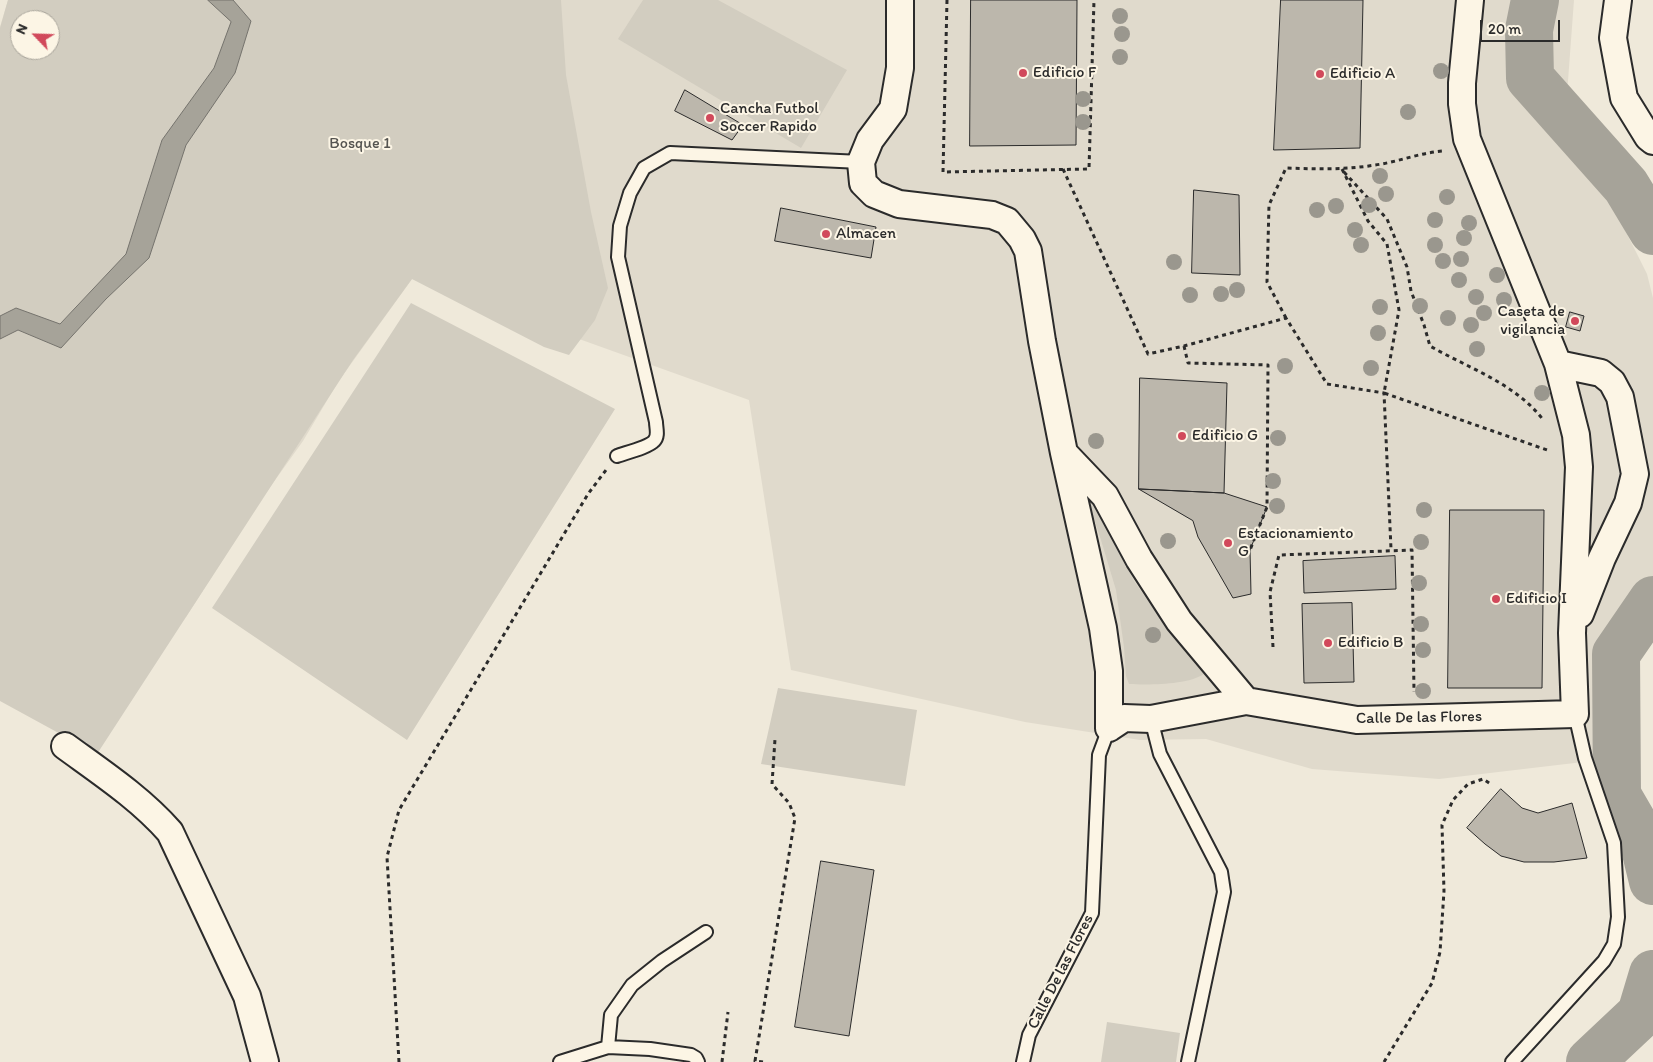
<!DOCTYPE html>
<html>
<head>
<meta charset="utf-8">
<style>
  body { margin:0 }
  #map { position:relative; width:1653px; height:1062px; overflow:hidden; background:#efe9da; font-family:Itim,sans-serif }
  canvas { display:block }
  .north { position:absolute; left:10px; top:10px; width:50px; height:50px; box-sizing:border-box; background:#fcf5e5; border:1px solid #a8a49b; border-radius:50%; rotate:294deg; font-size:14px; font-weight:700; line-height:20px; text-align:center; color:#2b2b2b }
  .north::after { content:''; display:block; margin:auto; width:18px; height:22px; background:#d1495b; clip-path:polygon(50% 0,100% 100%,50% 72%,0 100%) }
  .scale { position:absolute; left:1480px; top:20px; width:80px; height:22px; box-sizing:border-box; border:2px solid #2b2b2b; border-top:0; padding-left:6px; font-size:15px; line-height:18px; white-space:nowrap; color:#2b2b2b; -webkit-text-stroke:4px #fcf5e5; paint-order:stroke }
</style>
</head>
<body>
<div id="map">
<canvas width="1653" height="1062"></canvas>
<div class="north">N</div>
<div class="scale">20 m</div>
</div>
<script>
const c = document.querySelector('canvas').getContext('2d');
c.lineJoin = 'round';
function fill(path, color) {
  c.fillStyle = color;
  c.fill(path, 'evenodd');
}
function trace(path, color, width, dash) {
  c.strokeStyle = color;
  c.lineWidth = width;
  c.lineCap = dash ? 'butt' : 'round';
  c.setLineDash(dash || []);
  c.stroke(path);
}
function label(font, color, halo, rows, align = 'center') {
  c.font = font + ' Itim,sans-serif';
  c.lineWidth = 4;
  c.setLineDash([]);
  c.textBaseline = 'middle';
  c.strokeStyle = halo;
  c.fillStyle = color;
  for (const [text, x, y, turn = 0] of rows) {
    c.save();
    c.translate(x, y);
    c.rotate((+turn || 0) * Math.PI / 180);
    c.textAlign = isNaN(turn) ? turn : align;
    if (halo) c.strokeText(text, 0, 0);
    c.fillText(text, 0, 0);
    c.restore();
  }
}
fill(new Path2D(`
  M8,0H1574L1563,148L1610,200L1647,274L1653,298V586L1616,654L1617,758L1439,779L1312,769L1206,739L1140,740L1025,722L791,670L749,400L412,279L338,382L303,441L263,497L186,617L0,701V27ZM20,20H50V50H20Z`), '#e0dacc');
fill(new Path2D(`
  M8,0H208L231,22L219,60L162,140L126,254L59,324L16,308L0,316V28ZM20,20H50V50H20Z
  M233,0H561L566,75L591,212L608,288L595,320L569,355L544,347L412,279L353,360L97,754L0,701V339L17,330L61,348L106,299L149,258L186,145L235,73L251,21Z
  M643,0H718L847,70L801,148L618,39Z
  M411,303L615,409L407,740L212,608Z
  M1082,483L1098,501L1116,545L1134,581L1169,631L1204,674C1188,685 1149,685 1129,684L1126,676L1124,647L1116,590L1101,540Z
  M778,688L917,710L905,786L761,764Z
  M1107,1022L1180,1033L1176,1062H1101Z`), '#d2cdc0');
const water = new Path2D(`
  M208,0H233L251,21L235,73L186,145L149,258L106,299L61,348L18,330L0,339V316L16,308L60,324L126,254L162,140L214,68L231,22Z`);
fill(water, '#a6a399');
trace(water, '#75736d', 1);
trace(new Path2D(`
  M1535,0L1529,30L1530,78L1626,186L1653,231
  M1653,600L1616,654L1617,795L1643,840L1653,881
  M1590,1062L1641,1014L1653,974`), '#a6a399', 48);
const building = new Path2D(`
  M971,0H1077L1076,145L970,146Z
  M1281,0H1363L1360,148L1274,150Z
  M685,90L743,125L732,140L675,111Z
  M1194,190L1239,195L1240,275L1192,273Z
  M781,208L876,227L871,258L775,241Z
  M1570,312L1584,316L1580,331L1566,327Z
  M1140,378L1227,383L1224,493L1139,489Z
  M1139,489L1224,493L1267,507L1250,550L1251,594L1233,598L1198,537L1193,521Z
  M1450,510H1544L1542,688H1448Z
  M1395,556L1396,589L1304,593L1303,561Z
  M1352,603L1354,682L1304,683L1302,604Z
  M1501,789L1522,808L1538,813L1572,803L1587,858L1554,862H1524L1501,856L1485,844L1467,828Z
  M821,861L874,870L849,1036L795,1027Z`);
fill(building, '#bcb7ac');
trace(building, '#2b2b2b', 1);
const service = new Path2D(`
  M617,456C625,453 649,447 654,441C659,436 656,428 656,422L618,257L620,226L630,193L644,168L670,153L861,162
  M1151,719L1160,754L1221,872L1224,892L1188,1062
  M608,1047L611,1015L632,985L662,961L706,932
  M560,1062L608,1047L650,1049L691,1055L696,1058L698,1062
  M1023,1062L1029,1035L1092,913L1099,755L1109,728
  M1512,1062L1604,961L1614,944L1618,917L1614,843L1585,758L1575,714`);
const minor = new Path2D(`
  M900,0V68L893,109L870,140L861,162L863,183L874,194L899,204L992,215L1007,221L1022,239L1028,251L1042,341L1064,453L1103,628L1109,671V728
  M1618,0L1613,38L1624,98L1648,137L1653,141
  M1558,364L1601,373L1612,382L1620,397L1635,474L1628,503L1602,558L1580,614
  M1065,454L1105,496L1139,559L1179,621L1246,701
  M1109,728L1124,718L1151,719L1246,701L1357,720L1575,714L1572,633L1579,467L1576,435L1558,364L1467,139L1462,104V83L1470,0
  M65,746C102,773 140,798 170,832L247,996L265,1062`);
trace(service, '#2b2b2b', 16);
trace(minor, '#2b2b2b', 30);
trace(new Path2D(`
  M947,0L943,172L1089,169L1094,0
  M1063,169L1148,354L1184,346L1286,318L1327,384L1384,393L1391,549
  M1342,169L1368,221L1387,244L1399,310L1384,393L1550,451
  M1344,172L1387,219L1407,267L1411,291L1424,325L1430,346C1468,368 1517,384 1544,421
  M1286,318L1267,282L1269,205L1286,168C1316,169 1345,170 1375,165C1398,162 1419,153 1442,151
  M1184,346L1188,363L1268,365L1267,507L1250,550
  M1273,647L1270,592L1279,555L1412,550L1414,692
  M399,1062L387,857L399,810L588,494L606,470
  M722,1062L728,1012
  M763,1062L755,1061L795,818L789,803L772,784L775,739
  M1384,1062L1432,983L1440,952L1444,891L1442,825L1453,800L1468,784L1483,779L1492,785`), '#2b2b2b', 3, [4, 4]);
trace(service, '#fcf5e5', 12);
trace(minor, '#fcf5e5', 26);
c.fillStyle = '#9a978e';
for (const [x, y] of [
  [1120,16],
  [1122,34],
  [1120,57],
  [1441,71],
  [1083,99],
  [1408,112],
  [1083,122],
  [1380,176],
  [1386,194],
  [1447,197],
  [1369,205],
  [1336,206],
  [1317,210],
  [1435,220],
  [1469,223],
  [1355,230],
  [1464,238],
  [1361,245],
  [1435,245],
  [1461,259],
  [1443,261],
  [1174,262],
  [1497,275],
  [1459,280],
  [1237,290],
  [1221,294],
  [1190,295],
  [1476,297],
  [1504,300],
  [1420,306],
  [1380,307],
  [1484,313],
  [1448,318],
  [1471,325],
  [1378,333],
  [1477,349],
  [1285,366],
  [1371,368],
  [1542,393],
  [1278,438],
  [1096,441],
  [1273,481],
  [1277,506],
  [1424,510],
  [1168,541],
  [1421,542],
  [1419,583],
  [1421,624],
  [1153,635],
  [1423,650],
  [1423,691]
]) {
  c.beginPath();
  c.arc(x, y, 8, 0, 2 * Math.PI);
  c.fill();
}
for (const [x, y, r, color] of [
  [1023,73,5,"#d1495b"],
  [1320,74,5,"#d1495b"],
  [710,118,5,"#d1495b"],
  [826,234,5,"#d1495b"],
  [1575,321,5,"#d1495b"],
  [1182,436,5,"#d1495b"],
  [1228,543,5,"#d1495b"],
  [1496,599,5,"#d1495b"],
  [1328,643,5,"#d1495b"]
]) {
  const dot = new Path2D();
  dot.arc(x, y, r, 0, 2 * Math.PI);
  c.fillStyle = color;
  c.fill(dot);
  trace(dot, '#fcf5e5', 2);
}
label('16px', '#2b2b2b', '#fcf5e5', [
  ["Edificio F",1033,73],
  ["Edificio A",1330,74],
  ["Cancha Futbol",720,109],
  ["Soccer Rapido",720,127],
  ["Almacen",836,234],
  ["Caseta de",1565,312,"right"],
  ["vigilancia",1565,330,"right"],
  ["Edificio G",1192,436],
  ["Estacionamiento",1238,534],
  ["G",1238,552],
  ["Edificio I",1506,599],
  ["Edificio B",1338,643]
], 'left');
label('16px', '#555450', '#fcf5e5', [
  ["Bosque 1",360,144]
]);
label('16px', '#2b2b2b', '#fcf5e5', [
  ["Calle De las Flores",1419,718,-1],
  ["Calle De las Flores",1061,972,-63]
]);
</script>
</body>
</html>
